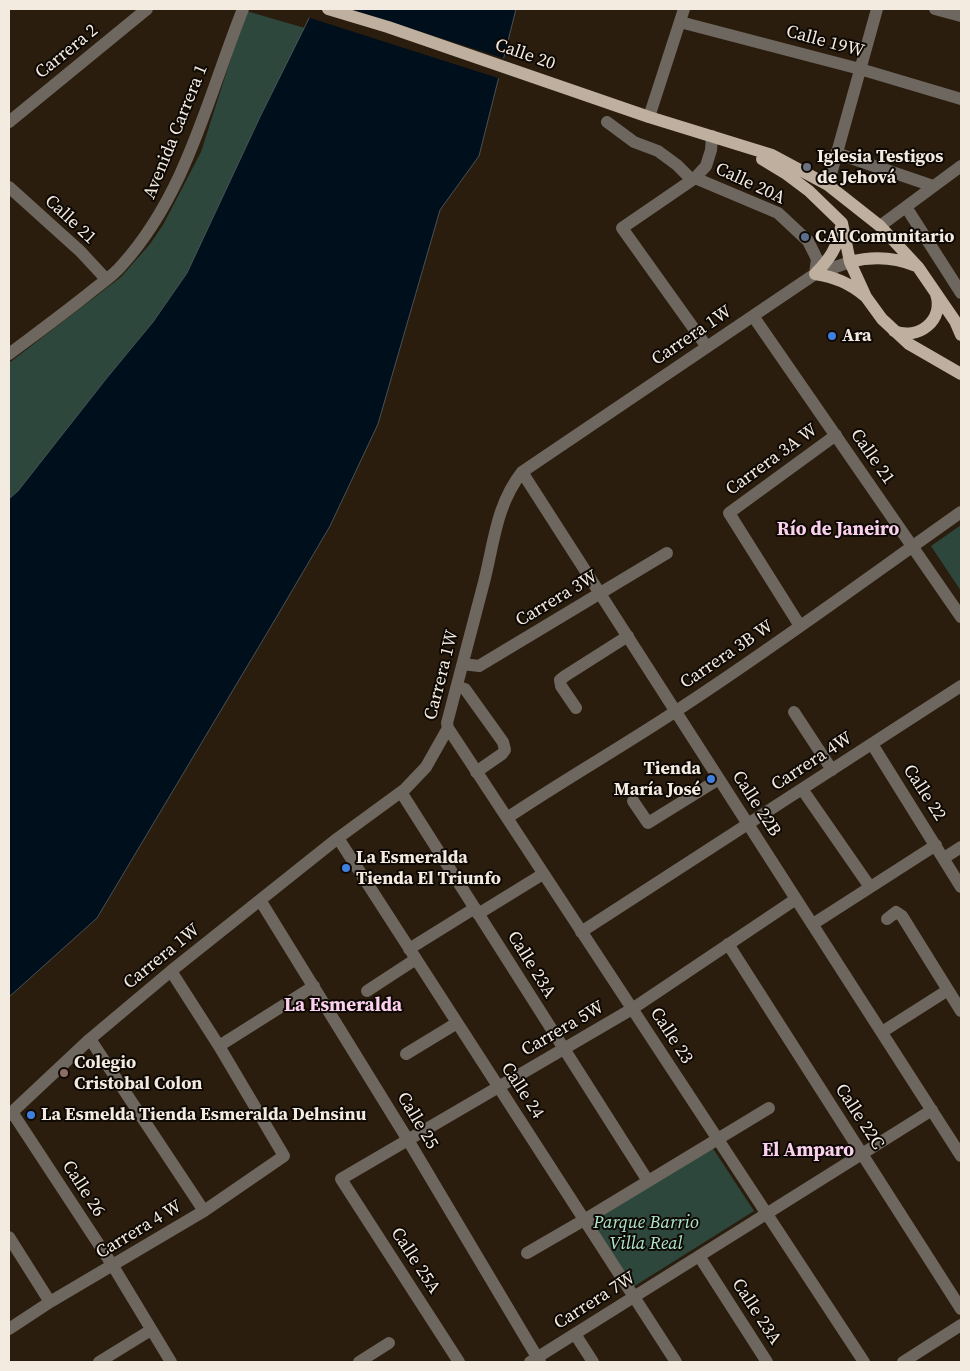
<!DOCTYPE html>
<html>
<head>
<meta charset="utf-8">
<style>
  body { margin:0 }
  #map { position:relative; width:970px; height:1371px; overflow:hidden; background:#2a1d0d; font-family:"Source Serif 4",serif }
  canvas { display:block }
  .frame { position:absolute; inset:0; border:10px solid #f3eae0; pointer-events:none }
</style>
</head>
<body>
<div id="map">
<canvas width="970" height="1371"></canvas>
<div class="frame"></div>
</div>
<script>
const c = document.querySelector('canvas').getContext('2d');
c.lineJoin = 'round';
function fill(path, color) {
  c.fillStyle = color;
  c.fill(path, 'evenodd');
}
function trace(path, color, width, dash) {
  c.strokeStyle = color;
  c.lineWidth = width;
  c.lineCap = dash ? 'butt' : 'round';
  c.setLineDash(dash || []);
  c.stroke(path);
}
function label(font, color, halo, rows, align = 'center') {
  c.font = font + ' "Source Serif 4",serif';
  c.lineWidth = 4;
  c.setLineDash([]);
  c.textBaseline = 'middle';
  c.strokeStyle = halo;
  c.fillStyle = color;
  for (const [text, x, y, turn = 0] of rows) {
    c.save();
    c.translate(x, y);
    c.rotate((+turn || 0) * Math.PI / 180);
    c.textAlign = isNaN(turn) ? turn : align;
    if (halo) c.strokeText(text, 0, 0);
    c.fillText(text, 0, 0);
    c.restore();
  }
}
fill(new Path2D(`
  M246,11L305,28L260,117L187,273L153,322L106,379L18,491L9,499V363L121,277L150,244L163,225L201,152Z
  M961,525V591L931,546Z
  M712,1147L754,1211L633,1287L592,1222Z`), '#2e473c');
const water = new Path2D(`
  M314,9H516L479,156L440,210L378,424L330,526L276,618L97,918L9,997V499L18,491L106,379L153,322L187,273L260,117Z`);
fill(water, '#000f1c');
trace(water, '#495157', 1);
fill(new Path2D(`
  M312,9H350L506,59L501,79L307,17Z`), '#2a1d0d');
trace(new Path2D(`
  M935,9L961,16
  M680,22L860,69L961,99
  M649,117L684,9
  M9,122L147,9
  M607,122L634,142L658,151L677,165L692,180
  M836,153L933,186
  M695,178L778,213L808,241L817,259L815,274
  M828,185L877,9
  M9,187L80,251L106,279
  M906,207L961,293
  M880,226L961,166
  M753,316L961,617
  M707,347L622,228L695,178L706,166L711,150L712,136
  M9,354C37,333 66,312 93,290C103,282 114,275 122,265C187,193 208,96 243,9
  M522,472L961,1156
  M800,626L729,513L836,435
  M463,664L479,666L667,553
  M457,686L465,689L503,742L505,750L502,754L476,772
  M576,708L561,686L560,680L565,676L628,636
  M794,712L832,770
  M448,728L864,1362
  M872,744L961,887
  M802,789L870,887
  M401,792L648,1181
  M633,801L648,823L719,779
  M507,818C562,781 620,748 676,711C773,648 866,579 961,512
  M338,838L676,1362
  M944,858L961,847
  M260,900L408,1140L540,1362
  M478,914L543,874
  M887,919L896,912L902,916L961,1011
  M813,924L936,845
  M581,932L961,686
  M728,944L961,1309
  M409,949L475,908
  M367,991L416,959
  M882,1032L948,990
  M90,1039L204,1211
  M219,1046L314,986
  M406,1054L457,1023
  M12,1112L113,1266L171,1362
  M9,1115L90,1039L171,971L338,838L405,789L426,767L448,728L447,723C459,676 472,629 484,582C494,543 496,505 522,472L815,274L850,262
  M9,1237L50,1302
  M527,1253L584,1220L769,1108
  M699,1256L767,1362
  M9,1329L50,1302L204,1211L284,1156L219,1046L171,971
  M575,1334L593,1362
  M99,1362L151,1330
  M359,1362L389,1343
  M459,1362L341,1179L632,1009L796,899
  M530,1362L932,1110
  M903,1362L961,1325`), '#6e675f', 12);
trace(new Path2D(`
  M328,9L388,27L649,117L772,155L828,185L880,226L918,267L955,321L961,335
  M762,159L785,173L809,191L842,223L850,262L866,297L882,319L909,344L961,374
  M850,262C873,256 894,257 916,266
  M815,274C829,260 838,247 841,227
  M815,274C835,277 849,283 865,296
  M894,331C918,341 945,320 936,294`), '#beaf9e', 12);
for (const [x, y, r, color] of [
  [807,167,5,"#6b7280"],
  [805,237,5,"#5c6f8a"],
  [832,336,5,"#3f7fe0"],
  [711,779,5,"#3f7fe0"],
  [346,868,5,"#3f7fe0"],
  [64,1073,5,"#8d6e63"],
  [31,1115,5,"#3f7fe0"]
]) {
  const dot = new Path2D();
  dot.arc(x, y, r, 0, 2 * Math.PI);
  c.fillStyle = color;
  c.fill(dot);
  trace(dot, '#0e0904', 2);
}
label('18px', '#f3eae0', '#0e0904', [
  ["Calle 19W",825,42,15],
  ["Carrera 2",67,52,-39],
  ["Calle 20",525,55,19],
  ["Avenida Carrera 1",176,132,-68],
  ["Calle 20A",750,184,25],
  ["Calle 21",70,220,43],
  ["Carrera 1W",692,336,-34],
  ["Calle 21",872,457,55],
  ["Carrera 3A W",772,460,-36],
  ["Carrera 3W",557,599,-31],
  ["Carrera 3B W",727,655,-34],
  ["Carrera 1W",442,675,-76],
  ["Carrera 4W",812,762,-33],
  ["Calle 22",924,793,57],
  ["Calle 22B",756,804,57],
  ["Carrera 1W",162,957,-39],
  ["Calle 23A",531,965,58],
  ["Carrera 5W",563,1029,-30],
  ["Calle 23",671,1036,57],
  ["Calle 24",522,1091,57],
  ["Calle 22C",859,1117,57],
  ["Calle 25",417,1121,59],
  ["Calle 26",83,1189,57],
  ["Carrera 4 W",139,1230,-31],
  ["Calle 25A",415,1261,57],
  ["Carrera 7W",595,1301,-32],
  ["Calle 23A",756,1312,57]
]);
label('bold 18px', '#f3eae0', '#0e0904', [
  ["Iglesia Testigos",817,157],
  ["de Jehová",817,178],
  ["CAI Comunitario",815,237],
  ["Ara",842,336],
  ["Tienda",701,769,"right"],
  ["María José",701,790,"right"],
  ["La Esmeralda",356,858],
  ["Tienda El Triunfo",356,879],
  ["Colegio",74,1063],
  ["Cristobal Colon",74,1084],
  ["La Esmelda Tienda Esmeralda Delnsinu",41,1115]
], 'left');
label('italic 18px', '#aee7cb', '#0e0904', [
  ["Parque Barrio",646,1223],
  ["Villa Real",646,1244]
]);
label('bold 19px', '#fbd1ee', '#0e0904', [
  ["Río de Janeiro",838,530],
  ["La Esmeralda",343,1006],
  ["El Amparo",808,1151]
]);
</script>
</body>
</html>
